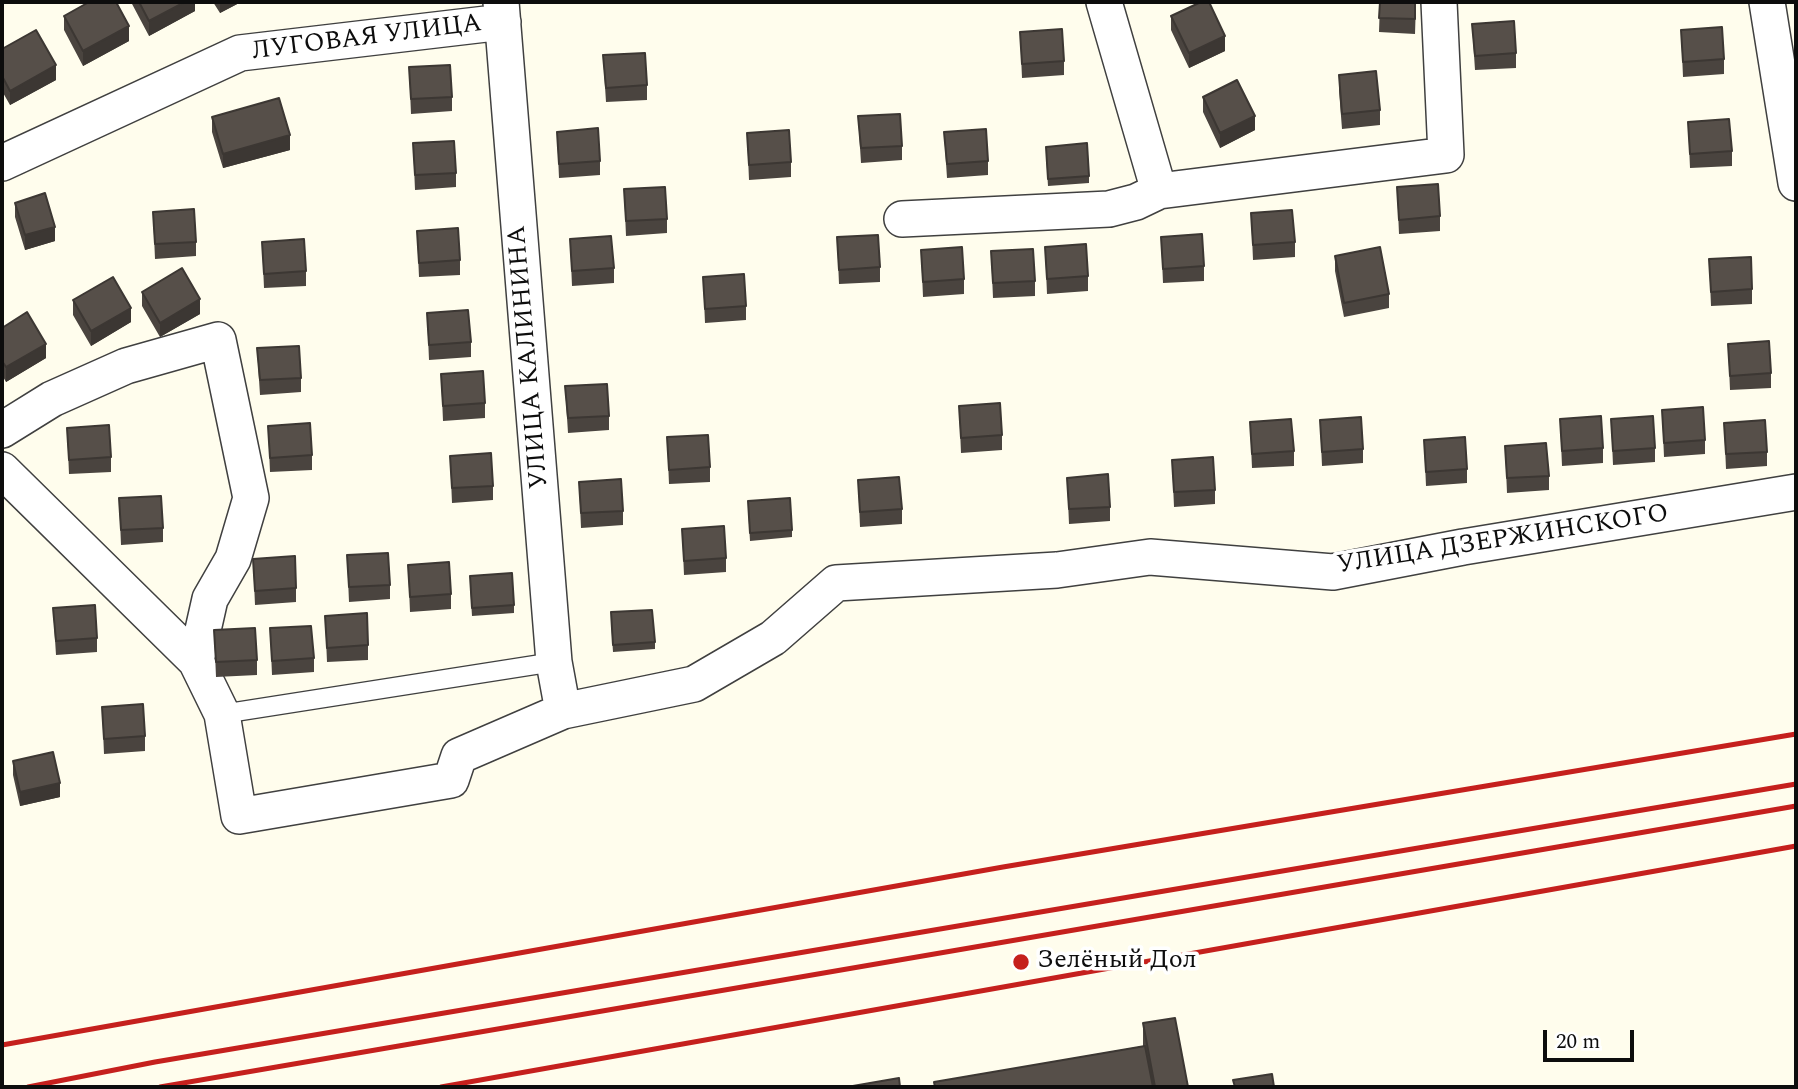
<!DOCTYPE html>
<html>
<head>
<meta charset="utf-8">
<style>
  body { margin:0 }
  #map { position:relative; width:1798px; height:1089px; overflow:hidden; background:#fffded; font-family:Spectral,serif }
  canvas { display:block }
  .frame { position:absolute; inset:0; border:4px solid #0d0d0d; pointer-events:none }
  .scale { position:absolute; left:1543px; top:1030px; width:91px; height:32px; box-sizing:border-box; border:4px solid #0d0d0d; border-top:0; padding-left:9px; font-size:21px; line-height:24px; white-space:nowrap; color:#0d0d0d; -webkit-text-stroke:5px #fff; paint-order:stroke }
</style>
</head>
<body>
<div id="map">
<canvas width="1798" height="1089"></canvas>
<div class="frame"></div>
<div class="scale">20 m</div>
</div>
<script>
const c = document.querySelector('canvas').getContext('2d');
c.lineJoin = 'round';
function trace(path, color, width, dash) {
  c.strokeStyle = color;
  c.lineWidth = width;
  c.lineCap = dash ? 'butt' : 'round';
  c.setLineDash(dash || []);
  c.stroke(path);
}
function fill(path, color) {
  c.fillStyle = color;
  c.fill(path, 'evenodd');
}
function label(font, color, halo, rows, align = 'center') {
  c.font = font + ' Spectral,serif';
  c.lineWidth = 7;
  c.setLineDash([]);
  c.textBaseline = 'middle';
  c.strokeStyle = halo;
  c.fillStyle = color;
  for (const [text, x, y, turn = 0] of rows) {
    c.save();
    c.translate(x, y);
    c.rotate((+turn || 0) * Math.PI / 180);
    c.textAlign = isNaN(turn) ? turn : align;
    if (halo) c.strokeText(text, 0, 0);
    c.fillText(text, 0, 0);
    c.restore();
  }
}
const service = new Path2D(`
  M222,714L554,662`);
const minor = new Path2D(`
  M501,2L554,662L563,711
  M1767,2L1796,183
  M2,163L240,53L503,22
  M1159,191L1446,155L1439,2
  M902,219L1109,209L1136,202L1159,191L1104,2
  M2,430L52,399L126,366L218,340L251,498L233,559L210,599L196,661
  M2,470L196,661L222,714L239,816L451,780L459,756L563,711L694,684L773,638L836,583L1057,570L1150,557L1333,572L1463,547L1796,492`);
trace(service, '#404040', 21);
trace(minor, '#404040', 38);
trace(service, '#fff', 18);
trace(minor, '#fff', 35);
trace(new Path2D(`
  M2,1045L1003,867L1796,734
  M28,1087L155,1062L1796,784
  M160,1087L1796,806
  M441,1087L1796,846`), '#c5201d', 5);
fill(new Path2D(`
  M131,2H195V11L149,36Z
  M213,2H241L220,13Z
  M548,2H584L548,4Z
  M1380,2H1416L1415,34L1379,32Z
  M64,16L129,41L83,66L64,30Z
  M1171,16L1225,51L1189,68L1171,30Z
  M1472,24L1516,53V68L1475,70Z
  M1681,30L1724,59V74L1683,77Z
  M1020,32L1064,61V75L1022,78Z
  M2,49L56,80L10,105L2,91Z
  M603,55L647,85V100L606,102Z
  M409,67L452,97V111L411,114Z
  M1339,75L1380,110V125L1342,129L1339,90Z
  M1203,97L1255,130L1220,148L1203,112Z
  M858,116L902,146V160L861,163Z
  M212,117L290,150L223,168L212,132Z
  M1688,122L1732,151V166L1690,168Z
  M557,132L600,161V175L559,178Z
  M944,132L988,161V175L947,178Z
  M747,133L791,162V177L749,180Z
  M413,143L456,173V187L415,190Z
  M1046,154L1089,176V183L1048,186Z
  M1397,187L1440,216V231L1399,234Z
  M624,189L667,219V233L626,236Z
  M15,203L55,241L25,250L15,217Z
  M153,212L196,242V256L155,259Z
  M1251,213L1295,242V257L1253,260Z
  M417,231L460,260V275L419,277Z
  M837,237L880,267V282L839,284Z
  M1161,237L1204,266V281L1163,283Z
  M570,239L614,268V283L572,286Z
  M262,242L306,271V286L264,288Z
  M1045,247L1088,276V291L1047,294Z
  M921,250L964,279V294L923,297Z
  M991,251L1035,281V296L993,298Z
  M1335,256L1389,294V308L1344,317L1335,271Z
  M1709,259L1752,289V304L1711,306Z
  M703,277L746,306V320L705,323Z
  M142,292L200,314L160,337L142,306Z
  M73,300L131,322L91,346L73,315Z
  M427,313L471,342V357L429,360Z
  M2,328L46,358L6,382L2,375Z
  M1728,344L1771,373V388L1730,390Z
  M257,348L301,378V392L260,395Z
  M441,374L485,403V418L443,421Z
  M565,386L609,416V430L568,433Z
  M959,406L1002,435V450L961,453Z
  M1662,410L1705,440V454L1664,457Z
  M1560,419L1603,448V463L1562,466Z
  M1611,419L1655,448V462L1613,465Z
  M1320,420L1363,449V463L1322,466Z
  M1250,422L1294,451V466L1252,468Z
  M1724,423L1767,452V466L1726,469Z
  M268,426L312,455V470L270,472Z
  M67,428L111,457V472L69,474Z
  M667,437L710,467V482L669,484Z
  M1424,440L1467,469V483L1426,486Z
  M1505,446L1549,476V490L1507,493Z
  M450,456L493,486V500L452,503Z
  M1172,460L1215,490V504L1174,507Z
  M1067,478L1110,507V521L1069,524Z
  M858,480L902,509V524L860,527Z
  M579,482L623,511V525L581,528Z
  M119,498L163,528V542L121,545Z
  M748,508L792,530V537L750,541Z
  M682,529L726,558V572L684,575Z
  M347,555L390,585V599L349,602Z
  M253,559L296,588V602L255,605Z
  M408,565L451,594V609L410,612Z
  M470,584L514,605V613L472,616Z
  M53,608L97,638V652L56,655Z
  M325,616L368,645V660L327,662Z
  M611,620L655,642V649L613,652Z
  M270,628L314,658V672L272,675Z
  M214,630L257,660V675L216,677Z
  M102,707L145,736V751L104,754Z
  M13,761L60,797L20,806L13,775Z
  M1143,1023L1188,1087H934V1082L1143,1046Z`), '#4a443f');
fill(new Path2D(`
  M185,2H195V11L149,36V21Z
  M220,2H241L220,13Z
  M129,26V41L83,66V51Z
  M1225,36V51L1189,68V53Z
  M56,65V80L10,105V91Z
  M1255,116V130L1220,148V133Z
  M290,135V150L223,168V154Z
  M55,227V241L25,250V235Z
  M200,299V314L160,337V323Z
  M131,308V322L91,346V331Z
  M46,344V358L6,382V367Z
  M60,783V797L20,806V792Z`), '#3c3733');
const building = new Path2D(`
  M89,2H116L129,26L83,51L64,16Z
  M139,2H185L149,21Z
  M1201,2H1209L1225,36L1189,53L1171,16Z
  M1380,2H1415V19L1379,18Z
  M1514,21L1516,53L1475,56L1472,24Z
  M1722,27L1724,59L1683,62L1681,30Z
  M1062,29L1064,61L1022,64L1020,32Z
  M36,30L56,65L10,91L2,76V49Z
  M645,53L647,85L606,88L603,55Z
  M450,65L452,97L411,99L409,67Z
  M1376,71L1380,110L1342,114L1339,75Z
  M1237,80L1255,116L1220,133L1203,97Z
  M279,98L290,135L223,154L212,117Z
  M900,114L902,146L861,148L858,116Z
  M1729,119L1732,151L1690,154L1688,122Z
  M598,128L600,161L559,164L557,132Z
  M986,129L988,161L947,164L944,132Z
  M789,130L791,162L749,165L747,133Z
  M454,141L456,173L415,175L413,143Z
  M1087,143L1089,176L1048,179L1046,147Z
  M1438,184L1440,216L1399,220L1397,187Z
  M665,187L667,219L626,221L624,189Z
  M45,193L55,227L25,235L15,203Z
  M194,209L196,242L155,244L153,212Z
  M1292,210L1295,242L1253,245L1251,213Z
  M458,228L460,260L419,263L417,231Z
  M1202,234L1204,266L1163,269L1161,237Z
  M878,235L880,267L839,270L837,237Z
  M611,236L614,268L572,271L570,239Z
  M304,239L306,271L264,274L262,242Z
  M1086,244L1088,276L1047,279L1045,247Z
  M962,247L964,279L923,282L921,250Z
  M1380,247L1389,294L1344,303L1335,256Z
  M1033,249L1035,281L993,283L991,251Z
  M1751,257L1752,289L1711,292L1709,259Z
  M182,268L200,299L160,323L142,292Z
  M744,274L746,306L705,309L703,277Z
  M113,277L131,308L91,331L73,300Z
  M468,310L471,342L429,345L427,313Z
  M27,312L46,344L6,367L2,361V328Z
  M1769,341L1771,373L1730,376L1728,344Z
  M299,346L301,378L260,380L257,348Z
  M483,371L485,403L443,406L441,374Z
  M607,384L609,416L568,418L565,386Z
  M1000,403L1002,435L961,438L959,406Z
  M1703,407L1705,440L1664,443L1662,410Z
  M1601,416L1603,448L1562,451L1560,419Z
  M1653,416L1655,448L1613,451L1611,419Z
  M1361,417L1363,449L1322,452L1320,420Z
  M1291,419L1294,451L1252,454L1250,422Z
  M1765,420L1767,452L1726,454L1724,423Z
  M310,423L312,455L270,458L268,426Z
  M109,425L111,457L69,460L67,428Z
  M708,435L710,467L669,470L667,437Z
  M1465,437L1467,469L1426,472L1424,440Z
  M1546,443L1549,476L1507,478L1505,446Z
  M491,453L493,486L452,488L450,456Z
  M1213,457L1215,490L1174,492L1172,460Z
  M1108,474L1110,507L1069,509L1067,478Z
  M899,477L902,509L860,512L858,480Z
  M621,479L623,511L581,513L579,482Z
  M161,496L163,528L121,530L119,498Z
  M790,498L792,530L750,533L748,501Z
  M724,526L726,558L684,561L682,529Z
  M388,553L390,585L349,587L347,555Z
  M295,556L296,588L255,591L253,559Z
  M449,562L451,594L410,597L408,565Z
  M512,573L514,605L472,608L470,576Z
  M95,605L97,638L56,641L53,608Z
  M652,610L655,642L613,645L611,612Z
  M367,613L368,645L327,648L325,616Z
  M311,626L314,658L272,661L270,628Z
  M255,628L257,660L216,662L214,630Z
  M143,704L145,736L104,739L102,707Z
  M53,752L60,783L20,792L13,761Z
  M1175,1018L1188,1087H1155L1143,1023Z
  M1145,1046L1153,1087H935L934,1082Z
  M1272,1074L1274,1087H1235L1233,1080Z
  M899,1078L900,1087H847Z`);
fill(building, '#564f49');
trace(building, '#3c3733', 2);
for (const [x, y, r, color] of [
  [1021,962,9,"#c5201d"]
]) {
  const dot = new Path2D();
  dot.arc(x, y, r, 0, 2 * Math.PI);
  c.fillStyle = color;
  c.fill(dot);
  trace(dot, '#fff', 2.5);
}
label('26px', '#0d0d0d', '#fff', [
  ["ЛУГОВАЯ УЛИЦА",367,39,-7],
  ["УЛИЦА КАЛИНИНА",530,357,-95],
  ["УЛИЦА ДЗЕРЖИНСКОГО",1503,541,-9]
]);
label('26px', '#0d0d0d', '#fff', [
  ["Зелёный Дол",1037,962]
], 'left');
</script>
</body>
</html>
